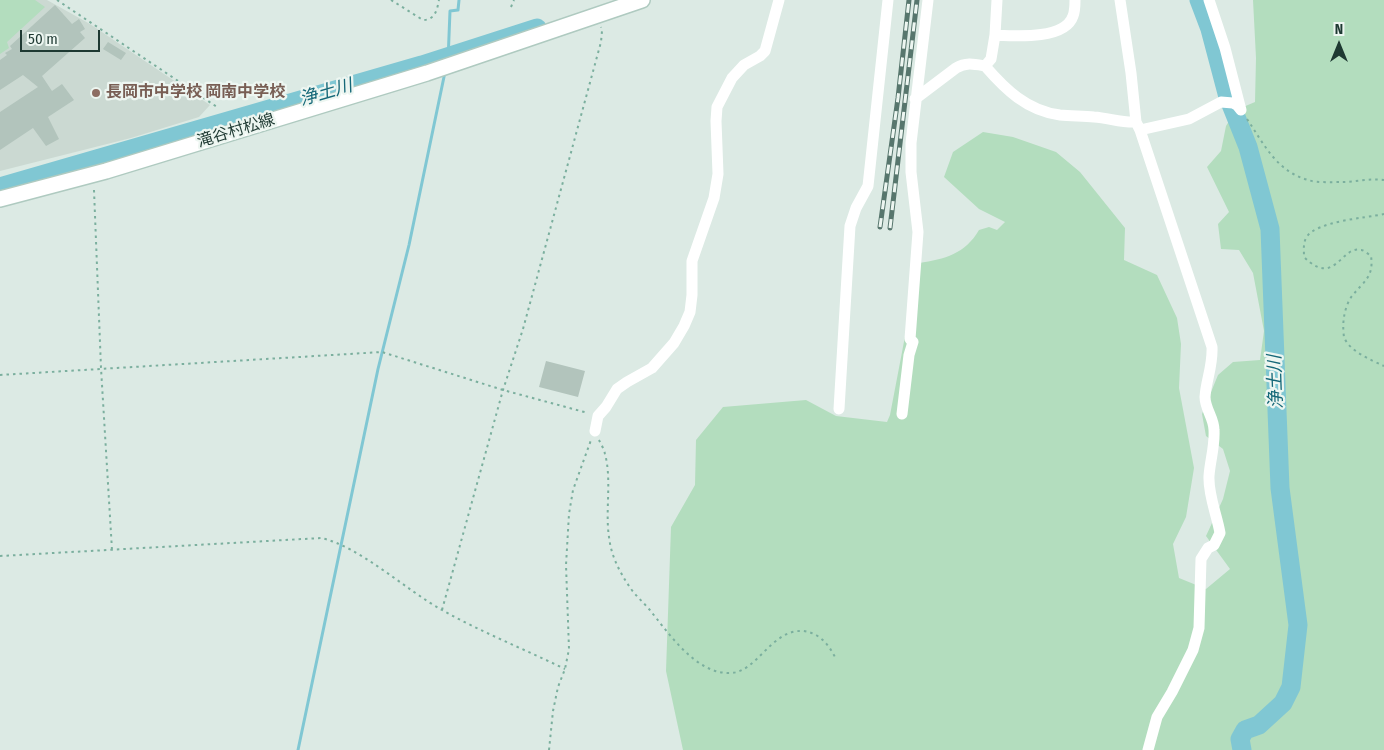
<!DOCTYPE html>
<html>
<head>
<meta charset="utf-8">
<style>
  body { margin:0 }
  #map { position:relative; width:1384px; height:750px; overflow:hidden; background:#dceae4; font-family:"Fira Sans Condensed",sans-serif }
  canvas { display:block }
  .north { position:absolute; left:1314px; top:20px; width:50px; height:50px; -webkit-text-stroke:4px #edf6f1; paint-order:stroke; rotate:0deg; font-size:14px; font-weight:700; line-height:20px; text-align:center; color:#1e3932 }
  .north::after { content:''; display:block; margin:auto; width:18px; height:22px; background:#1e3932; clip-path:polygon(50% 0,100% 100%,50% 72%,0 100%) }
  .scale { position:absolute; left:20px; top:30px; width:80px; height:22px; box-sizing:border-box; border:2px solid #1e3932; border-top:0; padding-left:6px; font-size:15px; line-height:18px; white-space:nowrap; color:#1e3932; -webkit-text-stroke:4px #edf6f1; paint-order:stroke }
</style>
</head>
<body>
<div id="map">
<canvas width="1384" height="750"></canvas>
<div class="north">N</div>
<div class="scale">50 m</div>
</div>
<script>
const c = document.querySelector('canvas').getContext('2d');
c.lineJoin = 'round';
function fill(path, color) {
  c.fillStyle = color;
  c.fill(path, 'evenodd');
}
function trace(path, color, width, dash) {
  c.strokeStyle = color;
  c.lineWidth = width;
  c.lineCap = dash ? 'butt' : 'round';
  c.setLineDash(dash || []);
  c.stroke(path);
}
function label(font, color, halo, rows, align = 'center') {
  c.font = font + ' "Fira Sans Condensed","Noto Sans JP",sans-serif';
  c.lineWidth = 4.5;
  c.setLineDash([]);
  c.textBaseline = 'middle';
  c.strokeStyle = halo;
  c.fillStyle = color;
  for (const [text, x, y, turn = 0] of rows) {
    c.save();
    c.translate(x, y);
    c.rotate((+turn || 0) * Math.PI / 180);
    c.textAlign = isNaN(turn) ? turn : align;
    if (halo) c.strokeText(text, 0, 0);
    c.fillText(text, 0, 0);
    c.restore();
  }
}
fill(new Path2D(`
  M0,0H47L90,24L210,105L199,117L131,138L0,171Z`), '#cbd9d2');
fill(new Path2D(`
  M0,0H35L45,7L7,42L9,48L0,54Z
  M1253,0H1384V750H683L666,671L671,527L695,485L696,440L723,407L806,400L836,416L887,422L890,415L919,263C945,259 965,254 979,230L989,227L997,230L1005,222L979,209L944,177L953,152L983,132L1013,137L1056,152L1080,172L1125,228L1124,260L1157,275L1177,318L1181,344L1179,388L1194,468L1186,517L1173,544L1179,578L1206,589L1230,569L1206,536L1223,499L1230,471L1223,449L1206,436L1202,414L1218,375L1233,362L1260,360L1264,331L1253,273L1239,250L1221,249L1218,224L1229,212L1207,167L1221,151L1226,126L1236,110L1255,102L1256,58Z`), '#b3ddbe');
trace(new Path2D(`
  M448,61L450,11L458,10L459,0
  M298,750L378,369L409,245L445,72`), '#80c7d3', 3);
trace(new Path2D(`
  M1199,0L1210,29L1228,97L1248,147L1270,229L1280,488L1298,625L1291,687L1283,703L1259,725L1245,730L1240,739L1242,750
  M0,187L422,65L537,28`), '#80c7d3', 19);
fill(new Path2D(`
  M55,5L72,24L79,19L85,29L80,32L85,38L42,76L52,91L62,84L74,100L48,117L59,139L46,146L33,128L0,150V112L38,87L23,75L0,90V60L7,55L5,53L12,49L10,46Z
  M108,42L126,53L121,60L103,49Z
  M546,361L585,371L578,397L539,387Z`), '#b2c4bc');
const secondary = new Path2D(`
  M0,199L106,171L427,73L642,0`);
trace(secondary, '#afcac0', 18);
trace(new Path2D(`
  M57,0L217,107
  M391,0L423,20C435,20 437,10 439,0
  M511,7L514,0
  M1247,119C1264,144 1276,171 1308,180C1317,183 1332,182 1342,182C1356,182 1370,178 1384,180
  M94,190L101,368L112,550
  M1384,214C1366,218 1315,221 1306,238C1303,244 1304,250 1304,257C1335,288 1341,245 1361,250C1364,250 1368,254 1371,256C1374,277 1364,281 1352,296C1348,301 1345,310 1344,317C1343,323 1343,330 1344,337C1349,351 1371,360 1384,366
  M0,375L382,352L503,390L588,413
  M599,440C601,444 604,449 605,454C612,480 605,511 609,537C611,555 619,571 629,586C634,594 642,601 649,609C668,632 695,674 730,673C757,673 771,629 803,631C820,633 829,645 836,659
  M0,556L321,538C359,546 406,590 442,610C481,632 524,649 565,669
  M442,610L503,390L523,329L601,42L602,31L601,27
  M549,750L553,711L558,687L565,669L569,649L566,565L569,514L573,490L591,440`), '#7baf9e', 2, [2.5, 4]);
trace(new Path2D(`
  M1120,0L1131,73L1136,122L1140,130L1212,347C1213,366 1206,380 1205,397C1205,409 1214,418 1214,430C1215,446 1210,461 1209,476C1208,495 1217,515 1220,533L1214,545L1208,548L1201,559L1199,628L1193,650L1172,692L1157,717L1148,750
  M1209,0L1225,48L1241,110
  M995,35L997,0
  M985,66L991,59L995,35C1015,36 1065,40 1073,16C1075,11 1075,5 1075,0
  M915,99L956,68C966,62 974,64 985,66C1005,89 1027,111 1060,115C1071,116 1083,116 1094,117C1109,118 1122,123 1136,122
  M1140,130L1189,119L1221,102L1233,103L1237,105L1241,110
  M839,409L850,226L856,208L868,186L888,0
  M902,414L909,355L913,342L910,339L918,232L911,172V143L928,0
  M595,431L598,416L606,407L617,389L627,382L652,368L674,343L684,326L690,312L692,295V261L714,198L718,174L716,121L717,107L732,78L744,65L760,56L765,51L779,0`), '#fff', 11);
trace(secondary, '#fff', 15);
const rail = new Path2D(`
  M880,227L898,98L909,0
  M890,228L917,0`);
trace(rail, '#57766d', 5);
trace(rail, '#edf6f1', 3, [9]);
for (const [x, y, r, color] of [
  [96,93,5,"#8d6e63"]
]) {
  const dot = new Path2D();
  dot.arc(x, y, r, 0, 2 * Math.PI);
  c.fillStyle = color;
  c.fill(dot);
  trace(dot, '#edf6f1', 2);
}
label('bold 16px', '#785e54', '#edf6f1', [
  ["長岡市中学校 岡南中学校",106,93]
], 'left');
label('16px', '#1e3932', '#edf6f1', [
  ["滝谷村松線",236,131,-17]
]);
label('italic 18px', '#156878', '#edf6f1', [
  ["浄土川",326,93,-16],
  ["浄土川",1276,382,-92]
]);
</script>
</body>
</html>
